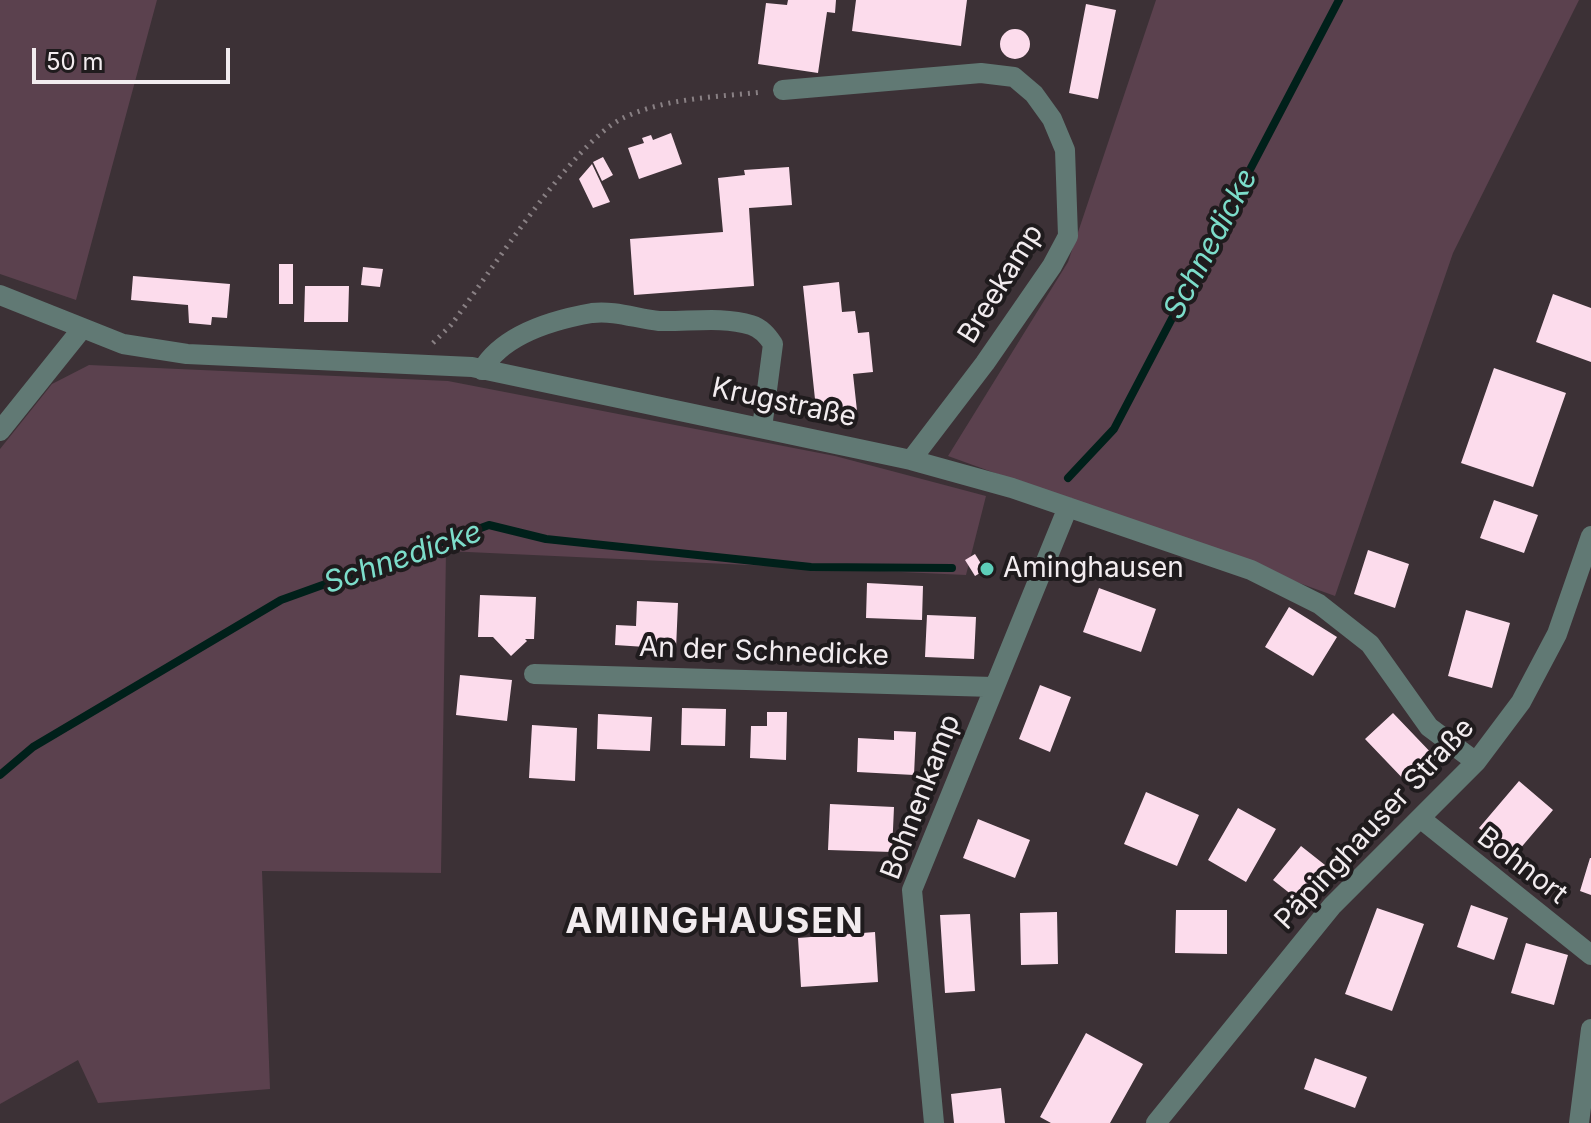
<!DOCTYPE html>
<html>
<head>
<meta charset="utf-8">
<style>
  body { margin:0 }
  #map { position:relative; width:1591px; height:1123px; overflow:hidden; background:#3c3136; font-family:Inter,sans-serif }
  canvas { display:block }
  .scale { position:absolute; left:32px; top:48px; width:198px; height:36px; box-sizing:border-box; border:4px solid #f2ecef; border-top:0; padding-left:10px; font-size:24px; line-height:28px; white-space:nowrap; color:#f2ecef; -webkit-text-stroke:6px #1f1b1d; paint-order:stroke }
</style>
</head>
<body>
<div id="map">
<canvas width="1591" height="1123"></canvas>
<div class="scale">50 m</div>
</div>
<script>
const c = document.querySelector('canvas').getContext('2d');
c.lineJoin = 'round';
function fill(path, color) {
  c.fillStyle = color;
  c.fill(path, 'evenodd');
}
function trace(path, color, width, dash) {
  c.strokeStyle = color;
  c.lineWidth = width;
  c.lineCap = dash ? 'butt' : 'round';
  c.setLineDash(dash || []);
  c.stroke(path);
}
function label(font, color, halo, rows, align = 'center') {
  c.font = font + ' Inter,sans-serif';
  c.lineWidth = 8;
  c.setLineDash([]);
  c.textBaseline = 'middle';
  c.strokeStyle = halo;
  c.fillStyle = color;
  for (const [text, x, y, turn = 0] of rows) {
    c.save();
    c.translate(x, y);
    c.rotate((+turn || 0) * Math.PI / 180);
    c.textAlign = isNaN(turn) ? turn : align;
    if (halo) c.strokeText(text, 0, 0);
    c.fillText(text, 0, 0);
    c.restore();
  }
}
fill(new Path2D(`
  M0,0H157L76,300L0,274Z
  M1156,0H1579L1453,253L1335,596L948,456L1068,262Z
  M89,365L448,381L835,456L986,496L966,575L446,551L441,873L262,871L270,1089L98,1103L78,1060L0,1104V449L52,384Z`), '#5b414e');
trace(new Path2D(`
  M1068,478L1114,429L1339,0
  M0,775L33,747L281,600L489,525L546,539L811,567L952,568`), '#00201a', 8);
fill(new Path2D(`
  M788,0H836L835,13L827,12L818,73L758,64L766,3L787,5Z
  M856,0H967L961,46L852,31Z
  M1086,4L1116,10L1098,99L1069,93Z
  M1000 44a15 15 0 1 1 30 0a15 15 0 1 1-30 0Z
  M671,133L682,164L639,179L628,148L644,143L642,138L651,135L653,140Z
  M603,157L613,175L602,181L593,162Z
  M592,164L610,202L593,208L579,179Z
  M789,167L792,205L749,208L754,286L634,295L630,239L723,232L718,178L745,175L744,170Z
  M279,264H293V304H279Z
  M363,267L383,269L380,287L361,285Z
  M133,276L230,284L227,318L212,317L211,325L189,323L188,305L131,300Z
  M839,282L842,312L855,311L858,333L869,332L873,372L853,374L858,420L852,421L817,418L803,286Z
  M305,286H349L348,322H304Z
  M1553,294L1591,308V362L1536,342Z
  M1494,368L1566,393L1533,487L1461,463Z
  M1494,500L1538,515L1524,553L1480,538Z
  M1368,550L1409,564L1395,608L1354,594Z
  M975,554L985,570L975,576L965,560Z
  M867,583L923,586L922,620L866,618Z
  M1099,588L1156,609L1141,652L1083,632Z
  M480,595L536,597L534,639H525L527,641L511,656L493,637H478Z
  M637,601L678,603L676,649L615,645L616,625L636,626Z
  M1289,607L1337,637L1313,676L1265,647Z
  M1466,610L1510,623L1492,688L1448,676Z
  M927,615L976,617L974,659L925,657Z
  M460,675L512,680L507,721L456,715Z
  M1040,685L1071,697L1050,752L1019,739Z
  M682,708L726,709L725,746L681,745Z
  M767,712H787L786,760L750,758L751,726H767Z
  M1393,713L1437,759L1409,785L1365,739Z
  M598,714L652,717L650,751L597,749Z
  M532,725L577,728L575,781L529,778Z
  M894,731L916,732L914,775L857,772L858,738L894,740Z
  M1519,781L1553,810L1513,857L1479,828Z
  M1146,792L1199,815L1177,866L1124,844Z
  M830,804L894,807L892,852L828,850Z
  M1238,808L1276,829L1246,882L1208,860Z
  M978,819L1030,840L1015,878L963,858Z
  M1301,846L1325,865L1297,899L1273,880Z
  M1590,858H1591V895L1580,891Z
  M1471,905L1508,918L1494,960L1457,947Z
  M1377,908L1424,924L1392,1011L1345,994Z
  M1176,910H1227V954L1175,953Z
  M1057,912L1058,964L1021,965L1020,913Z
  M970,914L975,991L945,993L940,915Z
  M875,932L878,982L801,987L798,938Z
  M1526,943L1568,955L1554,1005L1511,993Z
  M1086,1033L1143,1064L1110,1123H1051L1040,1117Z
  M1315,1058L1367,1077L1355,1108L1304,1089Z
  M1001,1088L1005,1123H954L951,1094Z`), '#fcdcec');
trace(new Path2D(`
  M433,343L451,325C488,276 573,142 623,118C665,98 716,97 762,92`), '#898084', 5, [2, 6]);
trace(new Path2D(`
  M783,90L981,73L1014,77L1034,94L1052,119L1065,150L1068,236L1052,266L985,363L911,460
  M0,295L123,344L187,354L472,367L911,460L1012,488L1251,570L1319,604L1370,644L1429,727L1476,762
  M482,370C503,334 552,320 592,313C614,310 638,319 659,321C688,322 723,316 751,325C761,328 767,335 773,344L762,428
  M0,431L81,330
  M534,674L993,687
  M1420,818L1591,955
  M934,1123L912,890L1068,507
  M1156,1123L1332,906L1476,762L1521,702L1557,634L1591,536
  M1579,1123L1591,1029`), '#617974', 20);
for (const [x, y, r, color] of [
  [987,569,8,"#5dceb9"]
]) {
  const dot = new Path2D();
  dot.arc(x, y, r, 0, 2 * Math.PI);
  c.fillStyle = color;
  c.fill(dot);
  trace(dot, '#1f1b1d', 3);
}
label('28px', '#f2ecef', '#1f1b1d', [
  ["Breekamp",1001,284,-58],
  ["Krugstraße",784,403,12],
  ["An der Schnedicke",764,652,2],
  ["Bohnenkamp",921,797,-69],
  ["Päpinghauser Straße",1375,824,-47],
  ["Bohnort",1522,866,38]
]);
label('28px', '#f2ecef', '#1f1b1d', [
  ["Aminghausen",1003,569]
], 'left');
label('italic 30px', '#7cddca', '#1f1b1d', [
  ["Schnedicke",1211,244,-62],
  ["Schnedicke",403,558,-19]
]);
c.letterSpacing = '2px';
label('bold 36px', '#f2ecef', '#1f1b1d', [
  ["AMINGHAUSEN",715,922]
]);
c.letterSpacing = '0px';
</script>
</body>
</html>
